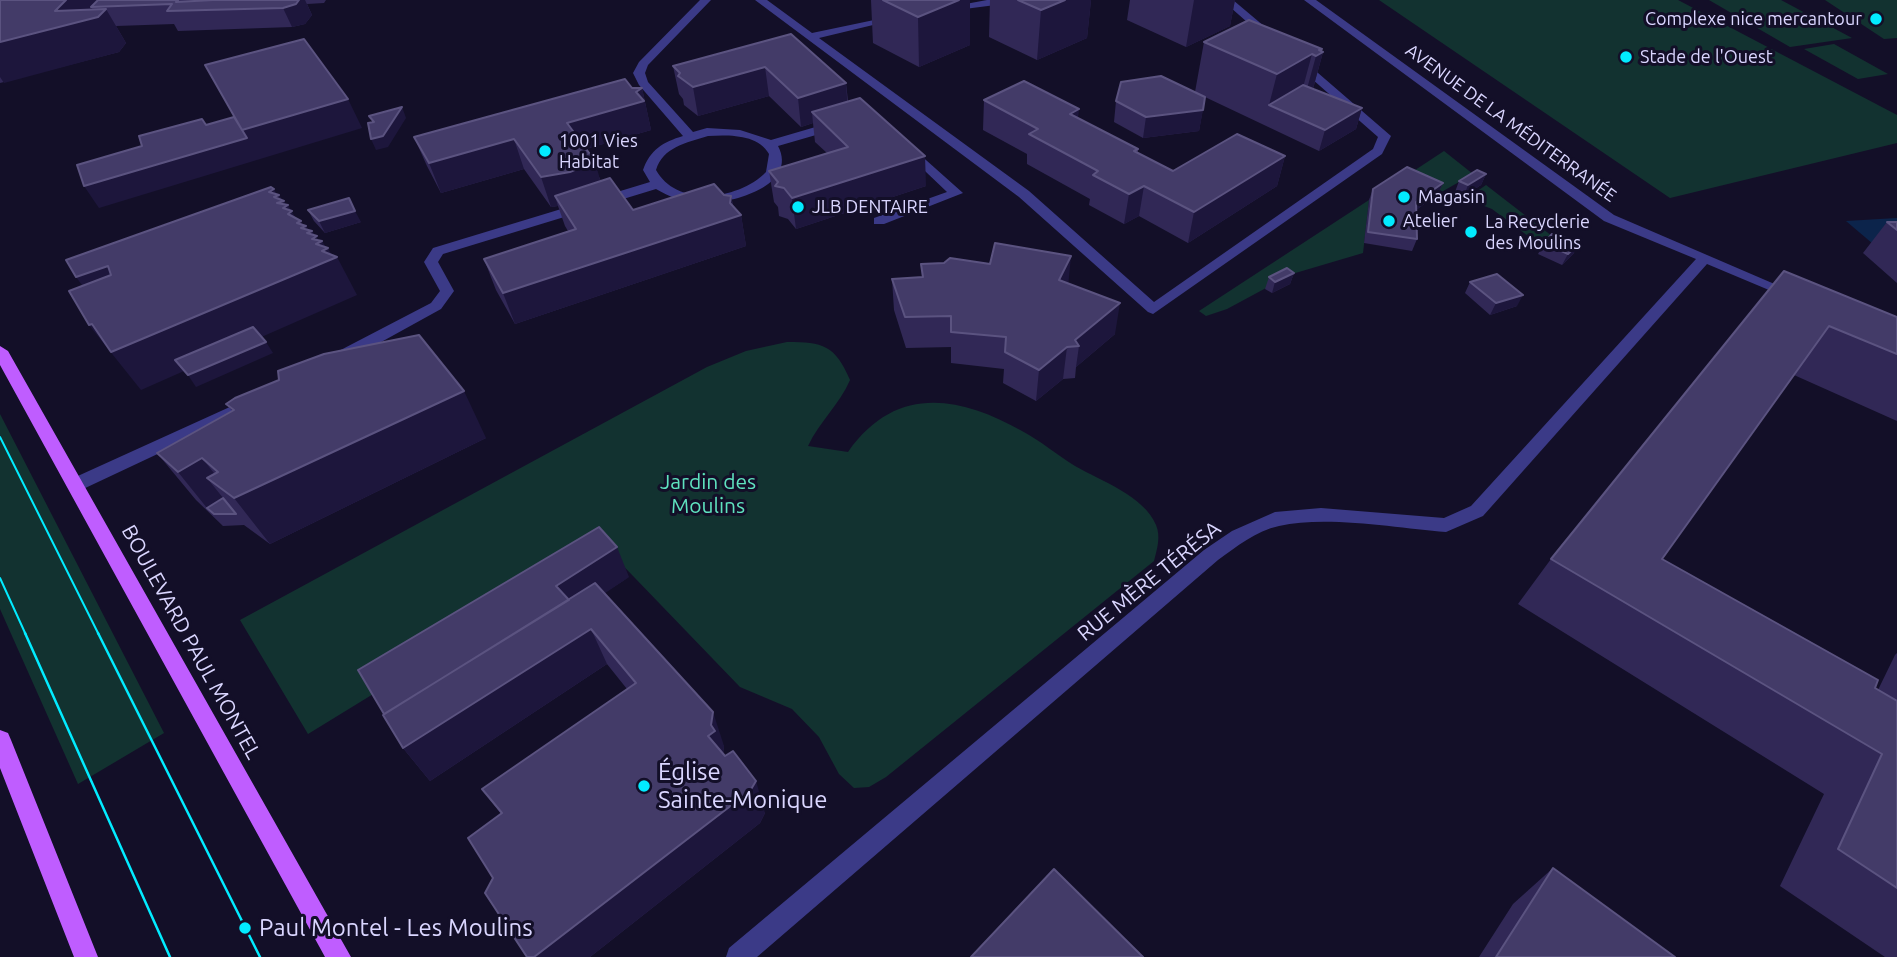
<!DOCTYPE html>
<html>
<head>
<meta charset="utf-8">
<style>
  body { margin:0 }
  canvas { display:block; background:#130f28 }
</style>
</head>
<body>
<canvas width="1897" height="957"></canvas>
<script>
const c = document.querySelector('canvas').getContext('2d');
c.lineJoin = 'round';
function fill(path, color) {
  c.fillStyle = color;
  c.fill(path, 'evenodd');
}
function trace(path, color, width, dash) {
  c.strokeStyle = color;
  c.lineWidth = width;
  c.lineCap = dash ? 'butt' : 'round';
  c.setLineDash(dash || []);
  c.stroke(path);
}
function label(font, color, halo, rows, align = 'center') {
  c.font = font + ' Ubuntu,sans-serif';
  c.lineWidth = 6;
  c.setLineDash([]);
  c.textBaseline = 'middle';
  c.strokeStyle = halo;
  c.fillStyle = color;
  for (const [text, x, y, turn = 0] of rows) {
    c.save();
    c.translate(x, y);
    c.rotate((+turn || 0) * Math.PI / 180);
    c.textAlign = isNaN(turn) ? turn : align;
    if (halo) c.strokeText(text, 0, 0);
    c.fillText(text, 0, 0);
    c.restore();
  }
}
fill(new Path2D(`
  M1379,0H1678L1897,115V143L1670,198Z
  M1709,0H1781L1852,38L1790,47Z
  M1825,0H1897V38L1884,39Z
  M1834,44L1888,74L1858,79L1804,49Z
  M1444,151L1473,174L1438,194L1403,178Z
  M1486,185L1574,253L1532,239L1492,209L1466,199Z
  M1369,200L1363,253L1292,274L1227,309L1206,316L1199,311Z
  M787,342C823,342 835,345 850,380C840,404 819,422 808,446L848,452C895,385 958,395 1022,431C1041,441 1057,455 1075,466C1101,481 1144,496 1156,525C1161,537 1157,549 1154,561L886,777L869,787L854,788L839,774L819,737L792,709L740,687L608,550L308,734L240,620L707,367L746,351Z
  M0,414L164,733L78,784L0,609Z`), '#123230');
fill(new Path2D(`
  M1897,218V248L1879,249L1846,221Z`), '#0c244b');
fill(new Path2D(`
  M700,0H711L648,65L645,73L648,82L693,132L707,128L740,130L771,140L836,121L840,122V128L778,146C800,188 724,206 696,203C682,202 668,196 656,189L443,254L438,262L454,291L441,309L345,362H333L331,358L333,354L431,303L440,291L424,262L433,248L650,182L643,170C650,150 663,142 683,136L639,85L633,73L639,62ZM708,136C728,135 758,134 769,154L766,172C739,200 677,208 656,170C663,147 686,143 708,136Z
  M755,0H767L812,33L898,15V19L819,38L1029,191L1154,302L1373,149L1378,137L1295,64V60H1303L1391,136L1382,154L1153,314L1148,312L1019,197Z
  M987,0H1016L1011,3L949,11L944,8Z
  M1222,0H1233L1271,32V36H1263Z
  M1304,0H1316L1614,215L1800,295L1798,298H1788L1707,264L1483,516L1446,532C1397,528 1326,515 1279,526C1256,531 1236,547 1218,560L757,957H726L729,948L1204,550L1232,531L1275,512L1321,508L1444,518L1471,506L1696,259L1604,221Z
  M908,144L963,193L884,224H874V218L947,192L904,151V145Z
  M243,401L249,403L251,407L249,411L81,490L75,492L66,485L69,480Z`), '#3b3a87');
fill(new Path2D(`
  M0,346L8,351L351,957H325L0,365Z
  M0,730L8,733L11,740L98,957H74L0,768Z`), '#bf5dff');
trace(new Path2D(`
  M0,437L99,635
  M0,578L26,635`), '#02ebff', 2);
trace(new Path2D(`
  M25,633L170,957
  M98,633L260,957`), '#02ebff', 2.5);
fill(new Path2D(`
  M1,0H326L324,3L307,4L312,15L305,24L292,27L178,31L174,24L116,26L126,43L119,52L0,83V1Z
  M871,0H970V45L919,67L873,43Z
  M990,0H1091L1087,38L1037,60L989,37Z
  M1130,0H1235L1230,26L1186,47L1127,20Z
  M791,34L846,83L848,101L926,186L796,229L788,219L779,216L778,207L774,202L769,171L827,153L815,142L813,123L801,127L769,96L698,116L684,105L683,99L679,94L673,66Z
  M1204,42L1322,49L1321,51L1323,52L1313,89L1362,108L1356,129L1319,151L1205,97L1199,131L1143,138L1114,122L1116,101L1195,92Z
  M632,88H642L651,130L586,149L601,181L633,210L724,195L731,196L733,205L741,215L746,246L515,324L496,290L484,259L568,231L565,226L558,206L551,207L524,169L441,193L427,166L414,137Z
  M984,100L1078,118L1138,149V153L1173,171L1285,156L1277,186L1188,243L1139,216L1124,224L1089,205L1090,199L1027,164V154L983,130Z
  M1486,174L1481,185L1464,196L1455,192L1459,181Z
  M1443,183L1438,194L1416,210L1417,239L1412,251L1364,243L1369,200L1373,189Z
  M308,210L361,222L325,233L314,221Z
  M1887,222H1897V283L1863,253Z
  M1544,243L1574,253L1562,265L1538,254Z
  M921,264L1068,284L1115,334L1076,367L1075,378L1063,379L1036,401L1003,383L1004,369L951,363V347L906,348L894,310L892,279L922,277Z
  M1784,271L1897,317V421L1794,375L1662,559L1878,690L1895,655L1897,653V957H1885L1780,886L1824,794L1518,604L1551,559Z
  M1294,273L1290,284L1272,293L1265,289L1269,277Z
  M1470,282L1517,306L1490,315L1465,293Z
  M279,380L486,438L270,544L244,525L223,526L196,500L157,453L232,411L226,404Z
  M629,577L604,593L724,746L723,754L765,813L760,823L590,957H527L493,878L501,814L482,789L627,689L607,664L430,781L403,748L383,715Z
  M1553,868L1675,957H1479L1513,904Z`), '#312856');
fill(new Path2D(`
  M66,0H115L91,7L97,17L106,9L126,43L119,52L4,83L0,77V42Z
  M299,0H305L312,15L305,24L292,27L283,8Z
  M959,0H970V45L919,67L918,17Z
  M1065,0H1091L1087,38L1037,60L1041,10Z
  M1194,0H1235L1230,26L1186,47Z
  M1322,49L1321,53L1323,52L1309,103L1302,107L1316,56L1319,50Z
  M1312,54L1298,106L1269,105L1277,74Z
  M765,67L769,96L698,116L693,87Z
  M846,83L848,113L812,112L813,123L801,127L798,98Z
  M642,88L651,130L576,152L567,123L636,92Z
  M348,99L362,128L99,208L84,186L242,130Z
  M402,107L406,118L388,147L376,150L371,139Z
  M1362,108L1356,129L1319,151L1325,130Z
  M1079,109L1076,138L1070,114Z
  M1203,110L1199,131L1143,138L1146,117Z
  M514,139L524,169L441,193L429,163Z
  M925,156L926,186L796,229L792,198Z
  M1285,156L1277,186L1188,243L1194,212Z
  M595,161L603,191L555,196L558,206L551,207L541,177Z
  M1486,174L1481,185L1464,196L1468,185Z
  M1443,183L1438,194L1412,213L1416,202Z
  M1144,186L1139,216L1124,224L1129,194Z
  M274,189L277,195H279L283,201H284L287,206L288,205L298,222L301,221L304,227L306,226L310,232L312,231L320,242L322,241L327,249L328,248L333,258L337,257L357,295L184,371L175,360L184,371L141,390L89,325L269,192Z
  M731,196L735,217L741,215L746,246L515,324L503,293L730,203Z
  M355,211L361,222L325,233L319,221Z
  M1580,242L1574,253L1562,265L1568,254Z
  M1071,256L1068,287L1059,280Z
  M108,266L136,304L105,316L76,277Z
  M1294,273L1290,284L1272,293L1275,282Z
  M1523,295L1517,306L1490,315L1496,303Z
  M1120,303L1115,334L1076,367L1079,346L1075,340Z
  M266,342L273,353L196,387L188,375Z
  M1067,347L1063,379L1036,401L1039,370Z
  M464,391L486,438L270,544L234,498Z
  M202,458L233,497L207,478L232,509L207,508L178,472Z
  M617,547L629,577L577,612L591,629L607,664L430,781L403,748L556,586Z
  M713,712L724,746L723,754L708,736Z
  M756,781L765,813L760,823L590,957H534Z`), '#1d163c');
const building = new Path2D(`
  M1,0H66L55,11L106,9L98,17L0,42V1Z
  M98,0H178L176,2L213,0H299L296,4L283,8L167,11L172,4L91,7Z
  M883,0H959L918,17Z
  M1018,0H1065L1041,10Z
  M1249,20L1322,49L1319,50L1323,52L1316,56L1312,54L1277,74L1204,42Z
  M791,34L846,83L798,98L765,67L693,87L678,76L680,73L673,66Z
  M304,39L348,99L242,130L205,65Z
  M1161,76L1205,97L1203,110L1146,117L1116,101L1121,82Z
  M625,79L632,88H642L636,92L644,101L567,123L595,161L570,172L541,177L514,139L429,163L414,137Z
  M1024,81L1079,109L1070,114L1138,149L1134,151L1173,171L1237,134L1285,156L1194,212L1144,186L1129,194L1093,175L1098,171L1029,134L1038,129L984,100Z
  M1303,85L1362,108L1325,130L1269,105Z
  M860,98L925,156L792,198L784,188L775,186L778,182L769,171L848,147L812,112Z
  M402,107L383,136L371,139L368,123L374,122L369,116Z
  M234,117L247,138L84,186L77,165L142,146L139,136L202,119L206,125Z
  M1407,167L1443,183L1416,202L1417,239L1368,232L1373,189Z
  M1477,170L1486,174L1468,185L1459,181Z
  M610,178L633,210L714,184L724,195L731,196L730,203L741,215L503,293L484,259L576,229L555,196Z
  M271,187L274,189L269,192L279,195L274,197L284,201L277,203L288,205L283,208L292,211L288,214L301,221L297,223L306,226L301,228L312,231L307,233L317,236L312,239L322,241L316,244L328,248L322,251L337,257L111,352L92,324L89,325L69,291L111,275L108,266L76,277L66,260Z
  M349,198L355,211L319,221L308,210Z
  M1887,222H1897V230Z
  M1552,234L1580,242L1568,254L1544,243Z
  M995,243L1071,256L1059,280L1120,303L1075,340L1079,346L1067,347L1039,370L1005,352L1006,337L951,332V316L905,317L892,279L923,277L921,264L944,263L950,258L990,264Z
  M1287,268L1294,273L1275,282L1269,277Z
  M1784,271L1897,317V354L1829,326L1662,559L1878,680L1875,688L1897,701V888L1838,849L1882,754L1551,559Z
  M1497,274L1523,295L1496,303L1470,282Z
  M253,327L266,342L188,375L175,360Z
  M419,335L464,391L234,498L207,478L218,472L202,458L178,472L157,453L234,410L226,404L235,398L279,380L278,371L324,354Z
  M223,498L236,514H214L207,508Z
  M599,527L617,547L556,586L569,600L384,714L358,670Z
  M595,583L713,712L711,725L715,731L708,736L725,756L733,751L756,781L750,791L534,957H527L485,893L493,878L468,838L502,813L482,789L636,683L591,629L403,748L383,715Z
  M1553,868L1675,957H1496Z
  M1054,869L1143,957H971Z`);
fill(building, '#433b68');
trace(building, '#5b5380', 2);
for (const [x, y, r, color] of [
  [1876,19,7,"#02ebff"],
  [1626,57,7,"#02ebff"],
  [545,151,7,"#02ebff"],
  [1404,197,7,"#02ebff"],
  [798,207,7,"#02ebff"],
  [1389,221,7,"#02ebff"],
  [1471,232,7,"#02ebff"],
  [644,786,7,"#02ebff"],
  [245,928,7,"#02ebff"]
]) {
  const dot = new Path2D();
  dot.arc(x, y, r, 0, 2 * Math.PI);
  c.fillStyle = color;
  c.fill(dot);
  trace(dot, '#130f28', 2.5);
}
label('18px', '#dad6ff', '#130f28', [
  ["Complexe nice mercantour",1862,19,"right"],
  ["Stade de l'Ouest",1640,57],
  ["1001 Vies",559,141],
  ["Habitat",559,162],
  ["Magasin",1418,197],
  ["JLB DENTAIRE",812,207],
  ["Atelier",1403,221],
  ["La Recyclerie",1485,222],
  ["des Moulins",1485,243]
], 'left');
label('18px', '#dad6ff', '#130f28', [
  ["AVENUE DE LA MÉDITERRANÉE",1511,123,36]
]);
label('21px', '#5fe2bf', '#130f28', [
  ["Jardin des",708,482],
  ["Moulins",708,506]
]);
label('21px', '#dad6ff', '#130f28', [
  ["RUE MÈRE TÉRÉSA",1149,581,-39],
  ["BOULEVARD PAUL MONTEL",191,642,61]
]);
label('24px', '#dad6ff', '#130f28', [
  ["Église",658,772],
  ["Sainte-Monique",658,800],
  ["Paul Montel - Les Moulins",259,928]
], 'left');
</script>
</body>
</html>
